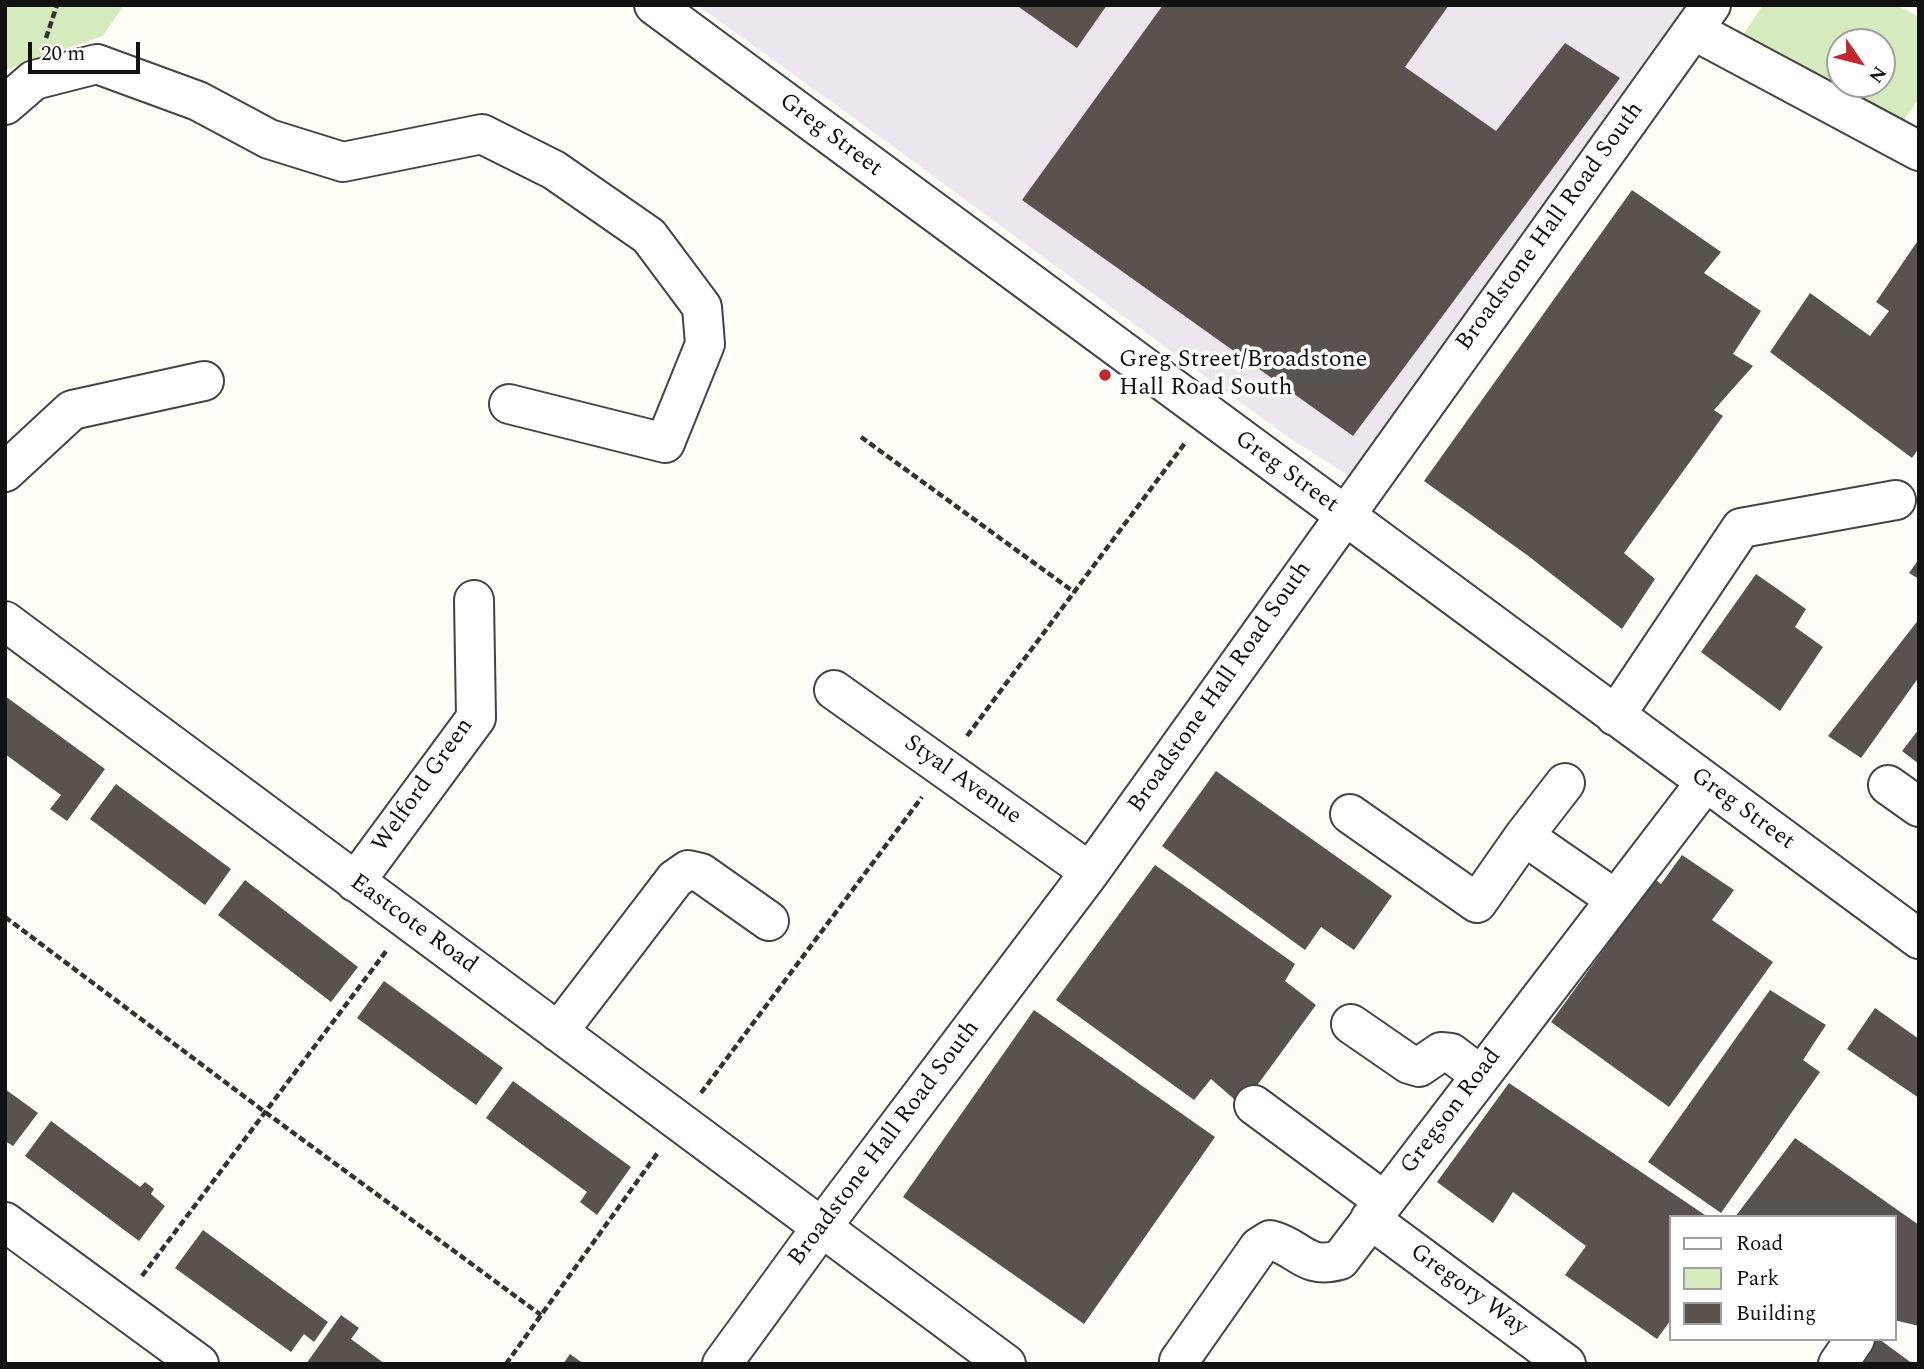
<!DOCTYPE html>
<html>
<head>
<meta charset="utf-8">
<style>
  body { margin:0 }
  #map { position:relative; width:1924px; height:1369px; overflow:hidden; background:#fffdf5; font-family:Spectral,serif }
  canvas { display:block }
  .frame { position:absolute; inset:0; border:7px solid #111; pointer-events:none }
  .legend { position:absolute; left:1669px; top:1215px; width:228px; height:126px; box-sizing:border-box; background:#fff; border:2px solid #a0a0a0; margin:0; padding:9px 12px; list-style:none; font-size:21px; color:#111 }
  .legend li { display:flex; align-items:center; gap:14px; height:35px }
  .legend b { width:35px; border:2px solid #a0a0a0 }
  .north { position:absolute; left:1826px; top:28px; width:70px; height:70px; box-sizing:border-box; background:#fff; border:2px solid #a0a0a0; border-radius:50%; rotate:125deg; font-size:19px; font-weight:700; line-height:28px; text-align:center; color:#111 }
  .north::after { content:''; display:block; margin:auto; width:24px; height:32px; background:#c4262e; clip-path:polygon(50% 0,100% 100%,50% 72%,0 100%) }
  .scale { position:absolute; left:28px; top:42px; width:112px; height:32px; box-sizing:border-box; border:4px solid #111; border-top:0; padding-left:9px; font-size:21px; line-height:24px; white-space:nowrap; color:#111; -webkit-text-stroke:5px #fff; paint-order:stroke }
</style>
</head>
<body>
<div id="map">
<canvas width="1924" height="1369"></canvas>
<div class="frame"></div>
<ul class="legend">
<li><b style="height:9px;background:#fff"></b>Road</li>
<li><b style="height:19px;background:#d5ebbd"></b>Park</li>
<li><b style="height:19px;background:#5a524d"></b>Building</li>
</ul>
<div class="north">N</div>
<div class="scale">20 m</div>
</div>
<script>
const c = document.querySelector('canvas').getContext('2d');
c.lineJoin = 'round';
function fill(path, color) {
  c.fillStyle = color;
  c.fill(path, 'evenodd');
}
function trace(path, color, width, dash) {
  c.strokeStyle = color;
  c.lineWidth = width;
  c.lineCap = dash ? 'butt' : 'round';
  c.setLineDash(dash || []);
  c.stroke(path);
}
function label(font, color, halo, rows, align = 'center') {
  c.font = font + ' Spectral,serif';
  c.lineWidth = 7;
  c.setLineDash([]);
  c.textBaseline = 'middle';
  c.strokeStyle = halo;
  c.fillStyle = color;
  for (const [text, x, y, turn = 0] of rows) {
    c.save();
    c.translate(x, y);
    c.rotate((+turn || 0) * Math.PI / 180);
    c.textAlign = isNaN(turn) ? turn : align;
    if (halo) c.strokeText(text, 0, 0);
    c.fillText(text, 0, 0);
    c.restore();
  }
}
fill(new Path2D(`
  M697,5H1687L1352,478L1285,435L876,134Z`), '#eee6ef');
fill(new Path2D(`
  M5,5H124L103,36L5,70Z
  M1763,5H1897L1919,17V99L1900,125L1734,48ZM1840,42H1882V84H1840Z`), '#d5ebbd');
fill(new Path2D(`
  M1016,5H1107L1077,48Z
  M1163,5H1449L1405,67L1496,131L1565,43L1620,78L1353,436L1022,200Z
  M1632,190L1721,252L1704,273L1761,311L1733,354L1753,366L1714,410L1723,416L1624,553L1655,579L1622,629L1527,555L1424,481Z
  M1919,239V448L1912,458L1770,352L1810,293L1870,336L1889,311L1876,302Z
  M1919,559V579L1909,573Z
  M1756,574L1806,609L1795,627L1823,647L1780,711L1701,652Z
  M1919,619V677L1861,758L1828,736Z
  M5,696L105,769L67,821L50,809L61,795L5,754Z
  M1919,729V764L1902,751Z
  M1216,771L1392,896L1354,950L1321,927L1305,950L1162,846Z
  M116,784L231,869L205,905L90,819Z
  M1682,855L1734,890L1712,920L1773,962L1669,1107L1551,1022L1655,879L1661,884Z
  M1155,865L1295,964L1285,981L1316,1005L1242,1106L1211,1079L1194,1100L1056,1000Z
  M245,880L358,967L331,1002L218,915Z
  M384,981L503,1068L476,1105L357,1018Z
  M1770,990L1826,1025L1803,1060L1820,1072L1721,1213L1648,1162Z
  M1875,1008L1919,1039V1098L1847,1049Z
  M1034,1010L1215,1137L1084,1324L903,1197Z
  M513,1081L631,1167L597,1215L580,1202L587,1192L486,1118Z
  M1509,1083L1708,1217H1670V1321L1657,1339L1565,1275L1586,1246L1513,1192L1493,1223L1437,1182Z
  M5,1089L38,1113L13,1146L5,1141Z
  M51,1121L140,1187L145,1182L154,1189L151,1194L165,1206L139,1241L25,1156Z
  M1795,1138L1919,1225V1326L1894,1320V1217H1735Z
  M203,1230L328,1322L314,1342L304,1334L291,1352L175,1268Z
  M341,1315L359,1328L351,1339L385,1364H306Z
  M1872,1339H1879L1913,1364H1854Z
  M570,1354L584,1364H563Z`), '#5a524d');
const minor = new Path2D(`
  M654,5L1919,939
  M1693,30L1919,151
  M5,105L34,80L97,64L198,101L269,139L343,162L482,134L554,170L649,236L702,307L705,344L665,443L509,404
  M5,472L72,410L204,381
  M5,621L1006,1364
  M834,690L1090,872
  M1615,716L1741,528L1896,500
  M1565,783L1524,836L1615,899
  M1888,785L1919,807
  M1350,814L1477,903L1524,836
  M355,882L476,718L474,600
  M1351,1024L1409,1064L1419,1067L1441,1052L1451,1053L1480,1075
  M558,1032L675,879L688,870L701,873L769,921
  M1254,1105L1384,1201
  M1370,1219L1566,1364
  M5,1222L199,1364
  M1179,1361L1259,1247L1270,1240C1300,1247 1304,1270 1340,1260L1705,783
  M722,1364L821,1228L1090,872L1711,5
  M1838,1364L1855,1339`);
trace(minor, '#444', 42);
trace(new Path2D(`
  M46,38L57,5
  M861,437L1074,592
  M967,736L1185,443
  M5,917L265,1112L541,1315
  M701,1093L922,797
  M142,1276L387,950
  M506,1364L659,1151`), '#333', 4.5, [7, 3.5]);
trace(minor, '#fff', 38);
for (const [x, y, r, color] of [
  [1105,375,7,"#c4262e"]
]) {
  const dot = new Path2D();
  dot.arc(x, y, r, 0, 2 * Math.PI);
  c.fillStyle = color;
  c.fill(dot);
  trace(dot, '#fff', 2.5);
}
label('24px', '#111', '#fff', [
  ["Greg Street",830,136,37],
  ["Broadstone Hall Road South",1551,227,-54],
  ["Greg Street",1286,473,36],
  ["Broadstone Hall Road South",1221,688,-55],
  ["Styal Avenue",962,781,35],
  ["Welford Green",424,786,-55],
  ["Greg Street",1742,810,36],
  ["Eastcote Road",413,925,36],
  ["Gregson Road",1452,1112,-53],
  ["Broadstone Hall Road South",885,1144,-53],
  ["Gregory Way",1468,1291,36]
]);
label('24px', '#111', '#fff', [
  ["Greg Street/Broadstone",1119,361],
  ["Hall Road South",1119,389]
], 'left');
</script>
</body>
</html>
